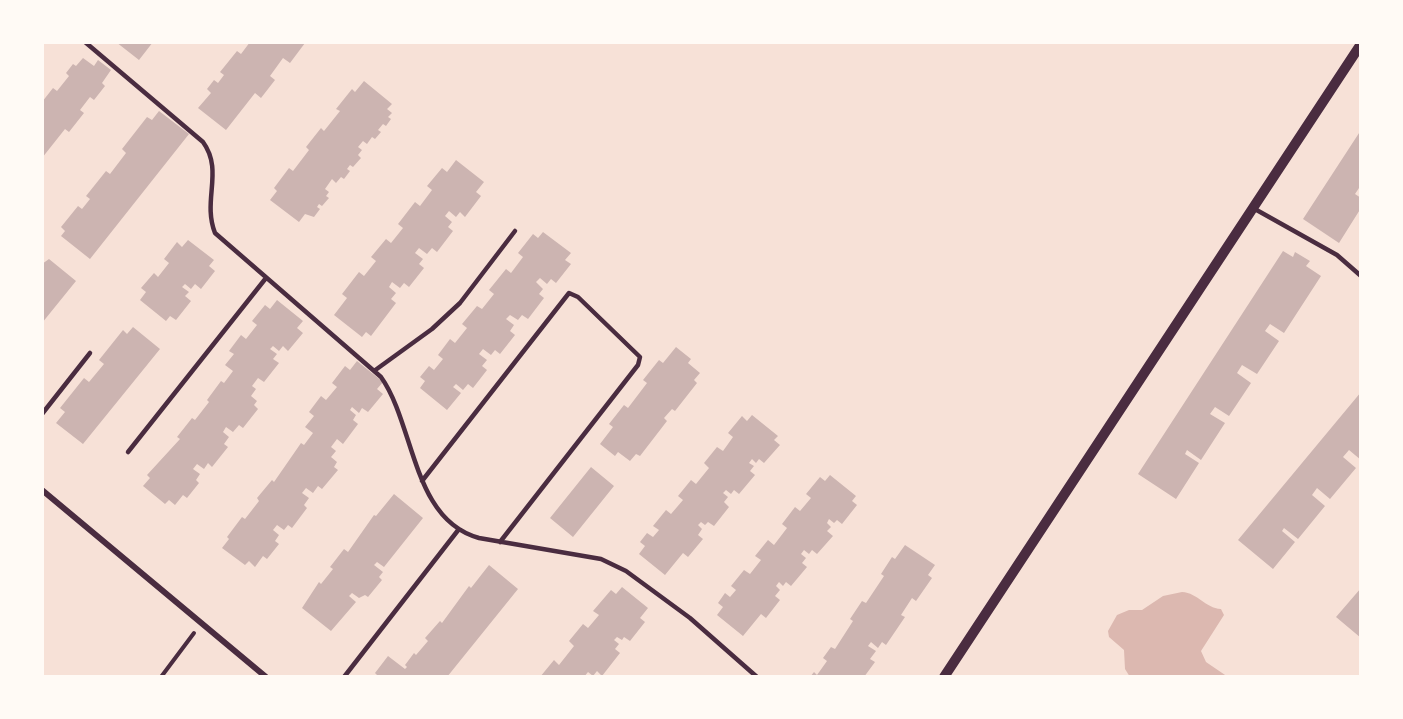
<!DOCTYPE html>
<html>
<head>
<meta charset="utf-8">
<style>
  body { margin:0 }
  #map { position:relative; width:1403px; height:719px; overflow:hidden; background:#f7e1d7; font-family:Overpass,sans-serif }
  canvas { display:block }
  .frame { position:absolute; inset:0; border:44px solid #fffaf5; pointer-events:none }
</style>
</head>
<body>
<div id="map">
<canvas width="1403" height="719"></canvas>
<div class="frame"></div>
</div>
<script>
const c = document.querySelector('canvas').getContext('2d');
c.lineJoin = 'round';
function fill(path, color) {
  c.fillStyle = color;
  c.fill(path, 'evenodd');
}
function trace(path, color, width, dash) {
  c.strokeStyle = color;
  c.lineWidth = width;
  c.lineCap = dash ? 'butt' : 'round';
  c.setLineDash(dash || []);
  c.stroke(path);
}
fill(new Path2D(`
  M1182,592C1198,593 1205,608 1221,609L1224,615L1201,651L1206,662L1228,677H1130L1125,669L1124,650L1109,637L1108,631L1117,615L1129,610H1142L1163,596Z`), '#dcb8b0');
fill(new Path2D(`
  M116,42H153L139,60Z
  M250,42L305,43L290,63L283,58L270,76L275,80L261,98L255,93L226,130L198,108L211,93L207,89L214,80L218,83L224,75L220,72L237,51L241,54Z
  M83,58L94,66L98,60L111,70L102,83L105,86L94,100L90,97L80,110L84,113L69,132L65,129L42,158V102L53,88L57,91L69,76L66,73L73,64L76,66Z
  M364,81L392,104L387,109L392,113L388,117L391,119L386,126L383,124L378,130L381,132L375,139L372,137L367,144L363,141L358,147L362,150L358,155L361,158L353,167L350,165L347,169L350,171L344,179L341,177L336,183L332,179L325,189L329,192L326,196L329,198L322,206L319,204L317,207L320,209L314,217L305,214L299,222L270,200L277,191L274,188L289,168L293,171L309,150L306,147L321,128L324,131L340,111L336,109L352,89L355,92Z
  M159,111L189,134L90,259L61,236L65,231L61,227L78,206L82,209L90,199L86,196L106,171L110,174L126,153L122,149L147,117L152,120Z
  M1361,130V189L1359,188L1355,194L1361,198V208L1339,243L1303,219Z
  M456,160L484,182L476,192L481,196L465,217L460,212L456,217L449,211L445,216L452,222L448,227L453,231L437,252L432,248L427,254L419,248L415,253L423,259L419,264L424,268L409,287L404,283L400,288L392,282L389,287L396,293L391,299L396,303L371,336L366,332L362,337L334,315L347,298L342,294L359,272L364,276L376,261L371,257L386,239L391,243L403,228L398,224L415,202L420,206L432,190L427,186L442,168L447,172Z
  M543,232L571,253L565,260L571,264L556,283L551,279L547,284L540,278L536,282L543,289L539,294L544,298L528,319L522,315L518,320L510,315L506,319L514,325L510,331L515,335L500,354L495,350L491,355L483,349L479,354L487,360L482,366L487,370L473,388L468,384L463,390L456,384L453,387L461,393L447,410L420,388L425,381L420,377L429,366L434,370L443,359L438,355L450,339L455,343L467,328L462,324L477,306L482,309L494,294L489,290L506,269L511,273L523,257L518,253L533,234L538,238Z
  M188,240L214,260L209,266L215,271L201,289L195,284L191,289L185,284L182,287L189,292L185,296L191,301L176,320L170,316L166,321L140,300L146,292L141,288L154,273L158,277L169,263L164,259L177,242L182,247Z
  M1283,251L1293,257L1295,252L1310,261L1306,266L1321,276L1284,333L1270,324L1265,331L1279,341L1257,374L1242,365L1237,373L1251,383L1229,416L1215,407L1210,414L1225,423L1201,460L1187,450L1185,454L1199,463L1176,499L1138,474Z
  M49,259L76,281L42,323V264Z
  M277,300L303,321L297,328L303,333L288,351L283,346L279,351L273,346L270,349L277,354L273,359L279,363L264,382L258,378L252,386L256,389L251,396L257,401L254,405L258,409L243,428L239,425L233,432L226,427L223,432L229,437L224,444L228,447L212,467L208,463L204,469L197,464L193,469L200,474L196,480L199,483L187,498L183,495L175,505L169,500L165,504L143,486L150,478L147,475L180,439L177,437L192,418L195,420L209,402L207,400L221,381L224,383L233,371L225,365L234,354L229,351L241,335L246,339L257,325L252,321L265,305L270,309Z
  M133,327L160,349L83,444L56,423L65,412L60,408L84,378L89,382L104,364L99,360L123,330L127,334Z
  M676,347L691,359L688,363L700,373L694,380L697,383L675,411L672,409L664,418L667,421L640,456L636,454L630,461L618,452L615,456L600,444L613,427L609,424L624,405L628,408L647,383L643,380L659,360L663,363Z
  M357,361L383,382L377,389L383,394L368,412L362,408L359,413L352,407L350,410L356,415L353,420L358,424L343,444L337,439L331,447L336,451L331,457L337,462L334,467L338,470L322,489L318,486L313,493L306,488L302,493L309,498L304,505L307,508L292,528L288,525L284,530L277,525L273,530L279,535L275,541L279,544L267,559L263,556L255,567L249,561L245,565L222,548L229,539L227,537L242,517L245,519L259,501L257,498L272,480L274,482L301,443L304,445L313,433L305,427L314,416L309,412L321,396L326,400L337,387L332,383L345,366L350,370Z
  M1361,392V460L1349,450L1343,457L1356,468L1330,499L1317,488L1312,495L1325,506L1298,539L1284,528L1282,531L1295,542L1273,569L1238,540Z
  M752,415L778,436L774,440L780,445L764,463L759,459L756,463L752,459L749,463L754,466L750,471L755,475L739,494L734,490L731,494L726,490L723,493L728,497L724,502L729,507L714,526L708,522L705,525L701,522L698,525L702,529L698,535L703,539L688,557L683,553L665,575L639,554L645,546L640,542L647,533L653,537L659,530L653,526L666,510L671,514L683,500L678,496L691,480L696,484L709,468L704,463L717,447L723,451L733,437L728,433L742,416L747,421Z
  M591,467L614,486L573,537L550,518Z
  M830,475L856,496L852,501L857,505L842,524L837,520L834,523L829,519L827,523L831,527L827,531L833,536L817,554L812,550L809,554L804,550L801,554L806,558L802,563L807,567L791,586L786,582L783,586L779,582L776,586L780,590L775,596L780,600L766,618L761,614L743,636L717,615L723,607L718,603L725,593L730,597L736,590L731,586L744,570L750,574L761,560L755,556L768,540L774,545L787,528L782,524L795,507L800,511L811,498L806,494L820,477L825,481Z
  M394,494L423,518L384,567L377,562L374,565L383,572L379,577L382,580L368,597L365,595L359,598L352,593L349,596L356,602L331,631L302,608L319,582L321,584L333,569L330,567L344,549L348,552L374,515L376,516Z
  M905,545L935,565L928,575L932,578L916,601L912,598L901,615L905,617L886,645L882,642L878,648L871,642L868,646L876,651L870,659L875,662L864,677H810L814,672L817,675L827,661L823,658L831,647L835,649L853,621L850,619L862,601L866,603L884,576L881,574L892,557L895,559Z
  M489,565L518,589L447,677H379L375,673L388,656L405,669L407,667L405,665L414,653L416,655L428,641L425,638L440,621L442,623L469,586L471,588Z
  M622,587L648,608L640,618L645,622L630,641L624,637L622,640L617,637L614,640L619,644L615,649L620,653L602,676L597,671L593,676L588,672L584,677H540L554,660L559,665L574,646L569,641L583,624L588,628L599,615L593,611L611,590L616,594Z
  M1361,588V638L1336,617Z`), '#ccb4b1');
trace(new Path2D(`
  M161,677L194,633`), '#4a2c40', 4);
trace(new Path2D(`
  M85,42L203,142C224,171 202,200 215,233L381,377C415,425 412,520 479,538L601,559L626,571L690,618L757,677
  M1253,208L1337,255L1361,276
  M374,371L432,329L460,303L515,231
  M42,414L90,353
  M128,452L266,278
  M422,481L569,293L578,297L640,357L638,365L500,542
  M344,677L459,529`), '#4a2c40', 4.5);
trace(new Path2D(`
  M42,490L266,677`), '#4a2c40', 6);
trace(new Path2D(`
  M944,677L1361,44`), '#4a2c40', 10);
</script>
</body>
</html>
